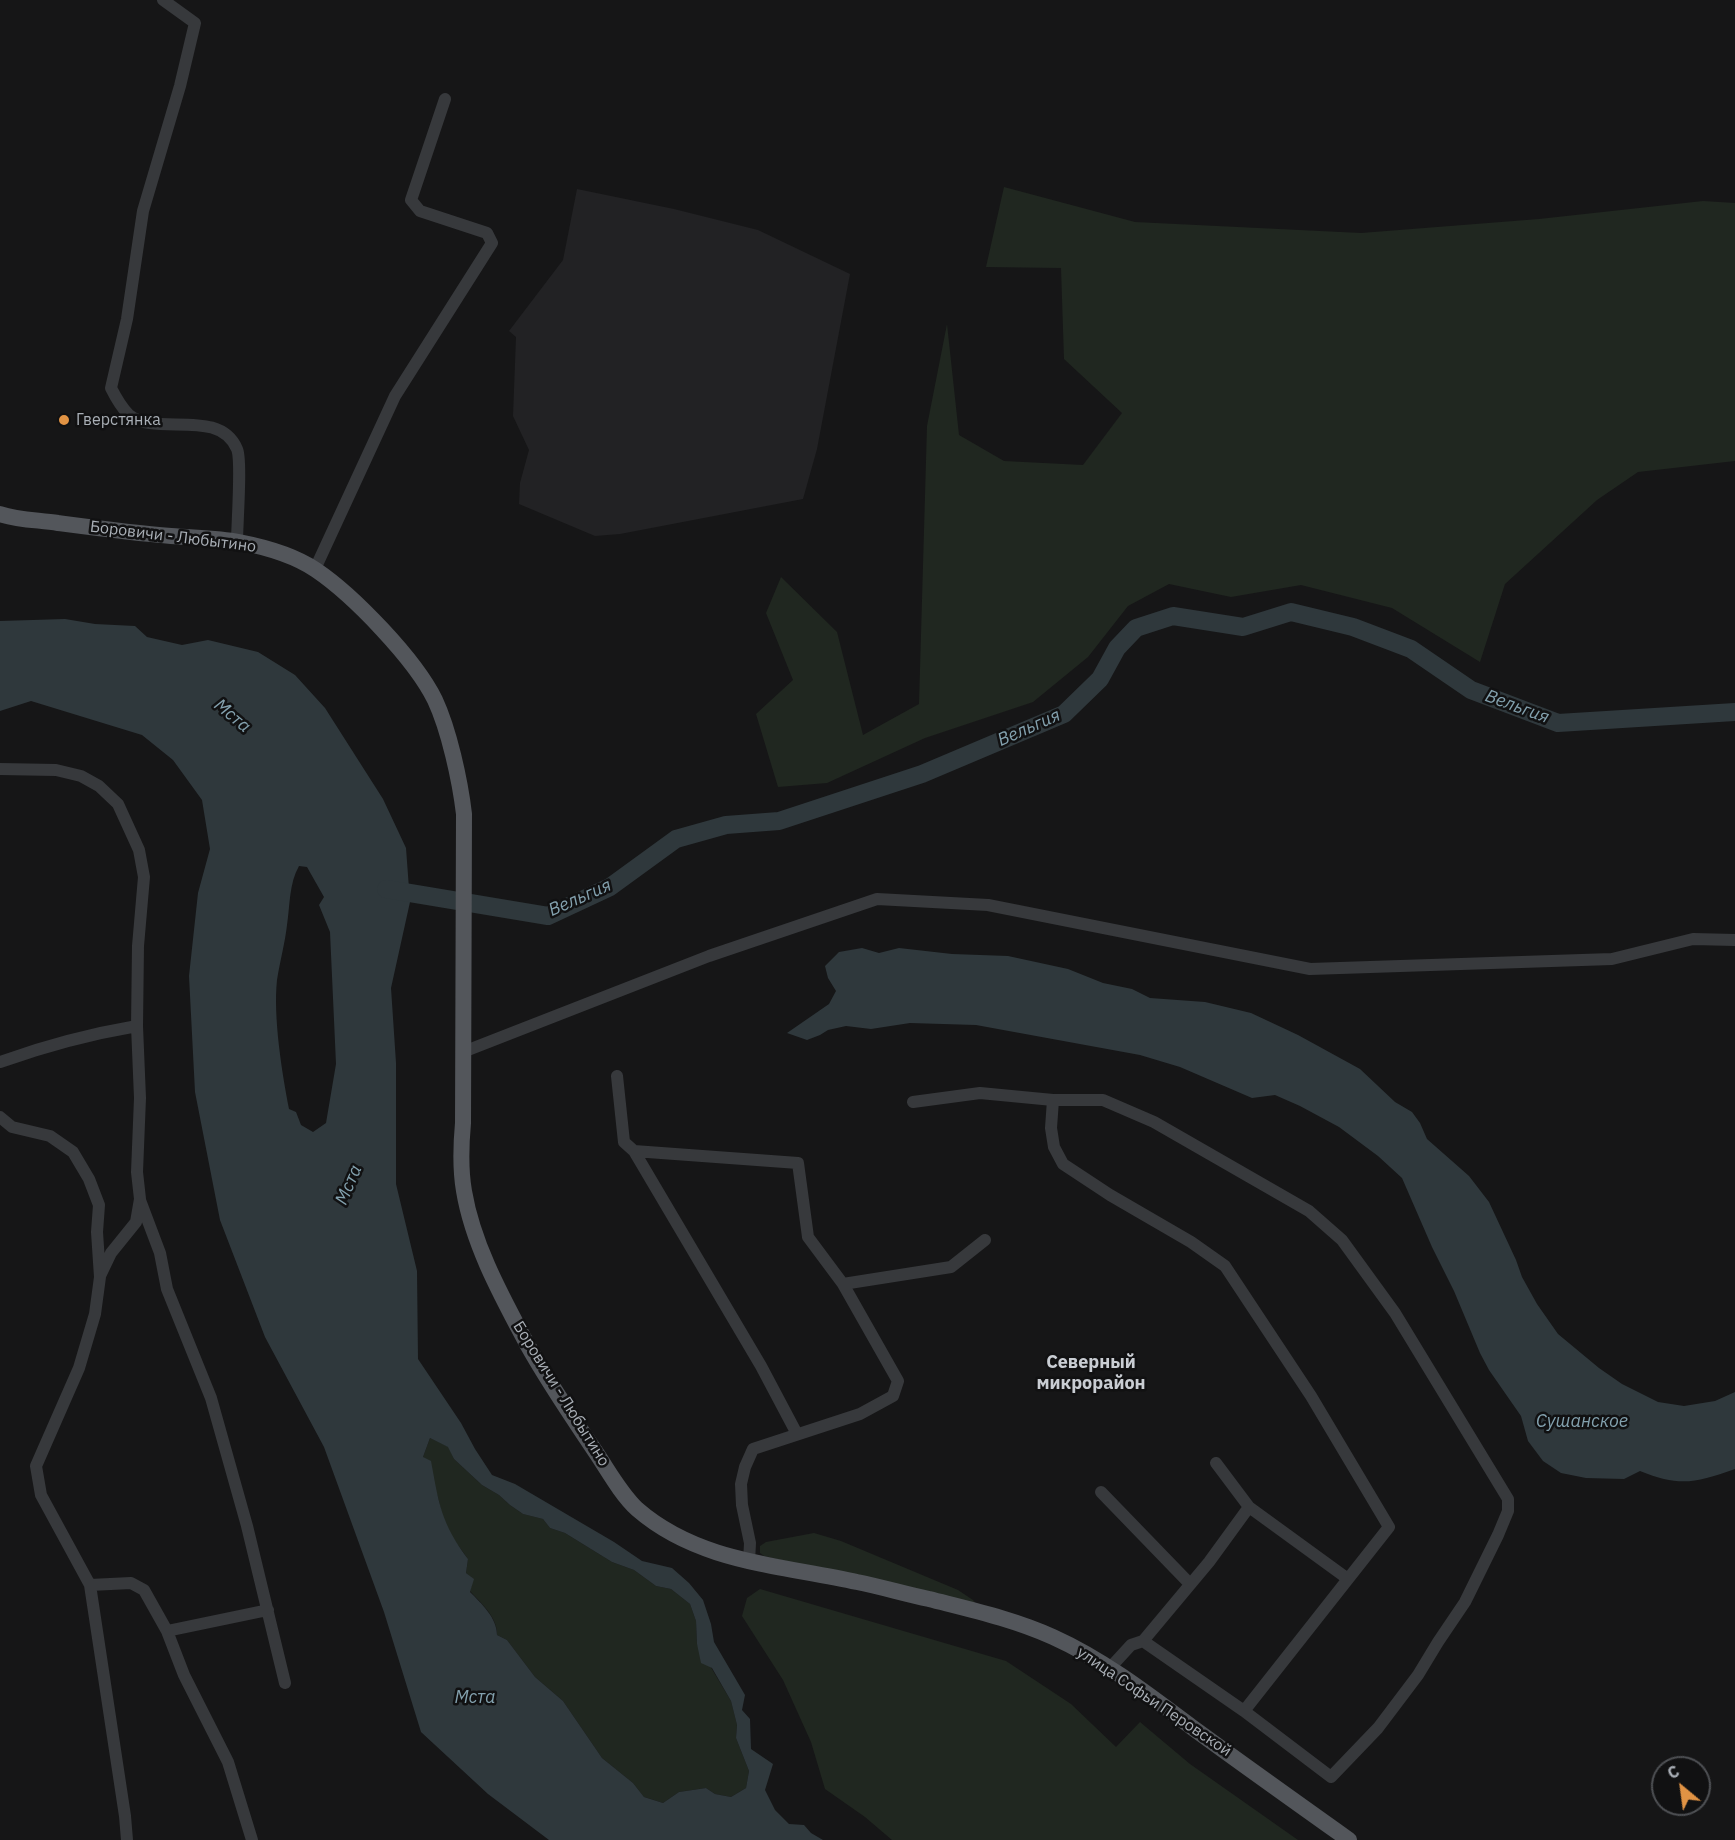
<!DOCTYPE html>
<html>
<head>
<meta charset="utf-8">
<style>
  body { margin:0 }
  #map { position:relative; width:1735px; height:1840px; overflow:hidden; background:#161617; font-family:"IBM Plex Sans",sans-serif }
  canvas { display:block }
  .north { position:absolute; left:1651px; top:1756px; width:60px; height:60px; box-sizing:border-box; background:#111112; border:2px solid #4e5054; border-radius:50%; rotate:331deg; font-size:16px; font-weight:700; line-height:24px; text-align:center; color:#a9afb6 }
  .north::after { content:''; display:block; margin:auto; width:21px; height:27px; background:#e19344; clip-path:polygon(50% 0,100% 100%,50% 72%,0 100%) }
</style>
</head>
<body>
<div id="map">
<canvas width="1735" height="1840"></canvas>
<div class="north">С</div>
</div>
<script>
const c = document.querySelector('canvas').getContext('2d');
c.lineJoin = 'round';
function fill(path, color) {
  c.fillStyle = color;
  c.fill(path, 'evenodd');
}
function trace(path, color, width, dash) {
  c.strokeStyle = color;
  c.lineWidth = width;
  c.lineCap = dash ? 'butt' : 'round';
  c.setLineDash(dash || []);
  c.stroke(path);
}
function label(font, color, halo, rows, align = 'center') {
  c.font = font + ' "IBM Plex Sans",sans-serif';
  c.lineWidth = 5;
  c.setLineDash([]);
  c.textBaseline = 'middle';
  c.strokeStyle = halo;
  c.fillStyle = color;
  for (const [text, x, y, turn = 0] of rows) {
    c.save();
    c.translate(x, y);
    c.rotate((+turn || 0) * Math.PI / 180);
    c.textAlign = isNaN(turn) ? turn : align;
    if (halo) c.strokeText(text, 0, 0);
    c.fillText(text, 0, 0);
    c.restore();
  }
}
fill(new Path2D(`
  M577,189L674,209L758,230L850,274L817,449L803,499L620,534L595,536L519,504L520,483L529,450L513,416L516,337L509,331L563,260Z`), '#222224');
fill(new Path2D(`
  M1004,187L1135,222L1361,233L1539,219L1703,201L1735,203V461L1638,472L1597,500L1505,584L1480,662L1392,608L1301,585L1231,597L1169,584L1128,606L1088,657L1033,702L925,738L827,783L778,787L756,714L793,680L766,613L781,577L837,632L863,735L919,704L927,426L947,324L959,435L1004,461L1083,465L1122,413L1064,359L1061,268L986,267Z
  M430,1438L449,1447L454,1459L482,1485L499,1495L510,1505L523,1514L543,1519L550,1528L565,1533L612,1562L634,1570L656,1586L671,1589L690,1604L696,1621L697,1644L731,1701L737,1725L736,1738L749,1771L746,1788L731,1797L715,1794L706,1788L679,1792L663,1803L644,1797L633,1783L602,1758L563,1701L535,1677L507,1640L497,1635C498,1618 482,1604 470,1591L473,1579L466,1573L468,1559L452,1537L443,1519L438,1497L423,1457Z
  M814,1533L841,1541L958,1590L973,1600L977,1605L764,1556L760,1553V1546L766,1542Z
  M760,1589L1006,1661L1071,1704L1116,1747L1140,1722L1190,1764L1298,1840H892L865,1817L825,1789L811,1742L783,1680L742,1616L747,1598Z`), '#202720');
fill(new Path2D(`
  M65,619L95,624L135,626L147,637L182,645L208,640L258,652L295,675L325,708L383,799L406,848L410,902L391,988L396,1063V1184L417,1271L418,1359L461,1423L475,1449L492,1475L515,1484L614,1542L642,1561L672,1568L689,1583L703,1600L711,1624L714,1642L745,1695L742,1710L750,1719L751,1749L773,1764L765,1790L775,1810L789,1824L804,1825L811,1833L823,1840H549L488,1794L421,1732L384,1612L324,1447L265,1337L220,1220L195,1092L189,976L198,893L210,849L202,800L173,760L142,735L31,701L0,711V621ZM299,866L307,867L324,897L319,905L330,932L336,1064L326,1123L313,1132L301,1125L296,1112L289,1109C282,1072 273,1017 277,980C280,961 285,943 287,925C290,906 289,883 299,866ZM430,1438L448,1447L454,1459L482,1485L499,1495L510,1505L523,1514L543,1519L550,1528L565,1533L612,1562L634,1570L656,1586L671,1589L690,1604L696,1621L697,1644L701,1663L712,1668L731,1701L737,1725L736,1738L749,1771L746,1788L731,1797L715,1794L706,1788L679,1792L663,1803L644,1797L633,1783L602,1758L563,1701L535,1677L507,1640L497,1635C497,1618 482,1604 470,1592L474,1579L466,1573L468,1559C441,1523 439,1504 431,1461L423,1457Z
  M862,948L879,953L899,948L952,954L1008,956L1068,969L1103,983L1132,989L1150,998L1205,1002L1251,1013L1298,1035L1360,1069L1395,1102L1412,1112L1420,1123L1427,1139L1469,1176L1489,1202L1516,1260L1522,1277L1537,1304L1558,1334L1599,1368L1622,1384L1658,1402L1684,1406L1715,1401L1735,1392V1469C1695,1483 1680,1487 1640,1471L1624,1479L1586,1478L1561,1473L1543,1461L1528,1441L1521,1416L1489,1370L1480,1353L1454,1291L1432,1247L1402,1178L1378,1156L1339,1127L1300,1106L1275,1095L1252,1098L1180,1067L1140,1055L976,1025L910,1023L871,1029L846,1026L828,1030L820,1035L807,1040L787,1033L829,1004L836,991L828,978L825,966L839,952Z`), '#2f383c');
trace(new Path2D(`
  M386,889L548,916L610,887L676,839L726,825L779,821L922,774L1064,714L1100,679L1117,648L1136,628L1173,616L1243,627L1291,612L1353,627L1411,649L1471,690L1558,723L1735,712`), '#2f383c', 18);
trace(new Path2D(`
  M163,0L195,23L180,86L143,211L127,319L111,388C116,398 121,407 129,415C156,437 219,407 237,449C242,460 237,525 237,542
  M315,569L395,396L492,243L487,233L420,211L411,200L445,99
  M0,769L56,770L81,776L99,786L118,804L139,850L144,877L138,946L137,1026L140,1098L137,1172L140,1199L136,1222L111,1253L100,1276
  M463,1052L709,956L877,899L988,905L1310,969L1612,959L1693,939L1735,940
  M0,1062C45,1046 90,1034 137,1026
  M617,1076L624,1142L634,1151L761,1366L797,1434
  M1053,1100L1051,1128L1054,1147L1063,1164L1110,1195L1191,1242L1225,1266L1311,1396L1389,1527L1244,1711
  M913,1102L980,1093L1053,1100H1103L1154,1122L1309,1211L1342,1240L1395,1313L1508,1499V1511L1498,1535L1465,1602L1438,1642L1418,1675L1378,1728L1331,1777L1244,1711L1143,1641L1131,1645L1109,1669
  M0,1117L12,1127L50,1136L73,1152L89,1179L99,1205L97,1232L100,1277L95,1314L79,1368L36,1466L41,1495L90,1585L125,1816L127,1840
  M634,1151L798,1163L808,1237L843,1284L951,1267L985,1240
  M140,1200L160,1253L167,1289L211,1398L247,1526L285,1683
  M1216,1463L1249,1507L1348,1579
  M1101,1492L1190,1584
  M749,1562L750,1543L742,1505L741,1484L745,1467L753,1449L860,1414L893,1396L898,1381L843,1284
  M90,1585L131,1583L144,1590L167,1631L184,1675L228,1762L252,1840
  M167,1631L268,1610
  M1143,1641L1209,1562L1249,1507`), '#37393c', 12);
trace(new Path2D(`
  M0,514C18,520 39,520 58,523C96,528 133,533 171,536C194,538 217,538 239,542C265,547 294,555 316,570C353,595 415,659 435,700C449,730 460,780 464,814L463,1123C461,1145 460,1168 464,1191C473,1245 502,1297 527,1344C548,1382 573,1418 597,1454C609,1472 621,1494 637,1509C699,1563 781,1565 857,1582C882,1587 905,1594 929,1599C972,1610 1013,1619 1053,1637C1104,1660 1149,1695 1193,1728C1245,1766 1297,1803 1349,1840`), '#53565b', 16);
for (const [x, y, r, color] of [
  [64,420,6,"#e19344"]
]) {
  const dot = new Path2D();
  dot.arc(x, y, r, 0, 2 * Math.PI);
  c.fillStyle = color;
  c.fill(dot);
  trace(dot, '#111112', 2);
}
label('16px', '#a9afb6', '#111112', [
  ["Гверстянка",76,420]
], 'left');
label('16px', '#a9afb6', '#111112', [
  ["Боровичи - Любытино",173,537,7],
  ["Боровичи - Любытино",561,1394,58],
  ["улица Софьи Перовской",1154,1702,34]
]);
label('italic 18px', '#83a1ae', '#111112', [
  ["Вельгия",1517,707,20],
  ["Мста",232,716,40],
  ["Вельгия",1029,728,-24],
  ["Вельгия",580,898,-24],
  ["Мста",349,1185,-67],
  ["Сушанское",1582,1422],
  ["Мста",475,1698]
]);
label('bold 18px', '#c9cdd3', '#111112', [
  ["Северный",1091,1363],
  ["микрорайон",1091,1384]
]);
</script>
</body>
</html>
